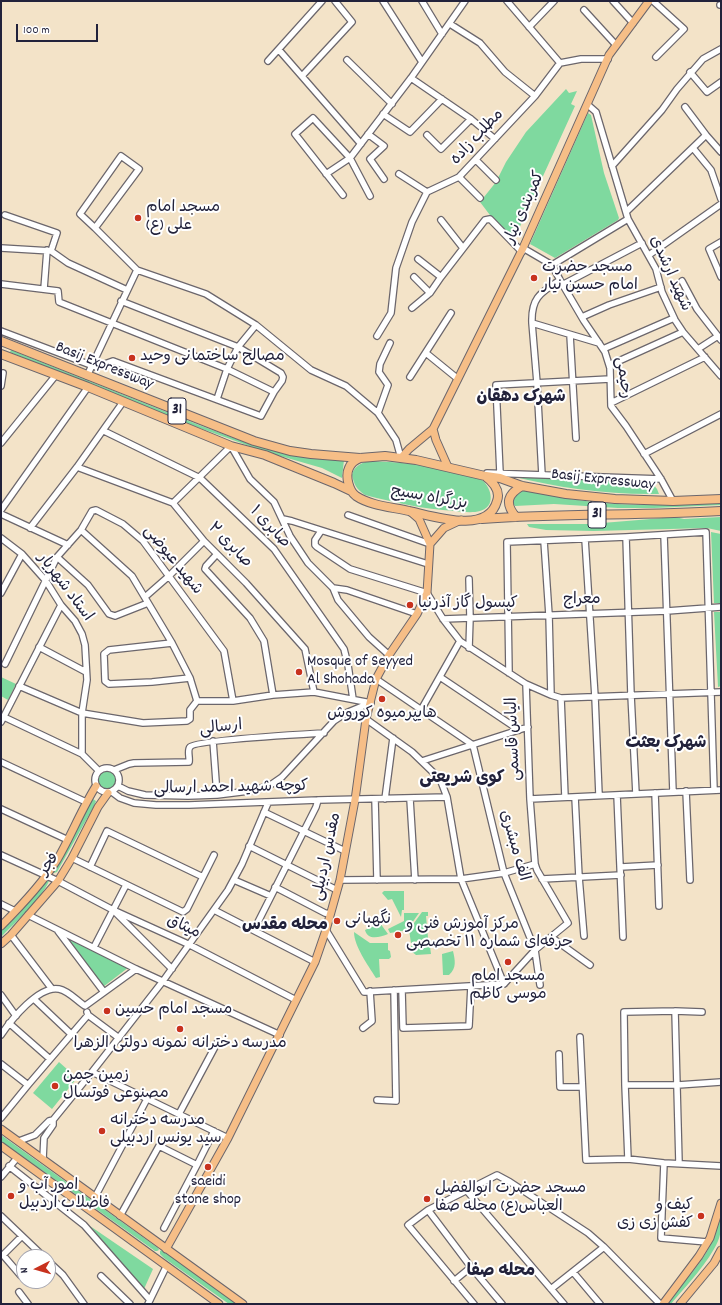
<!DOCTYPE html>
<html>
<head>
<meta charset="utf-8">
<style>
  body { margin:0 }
  #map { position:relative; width:722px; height:1305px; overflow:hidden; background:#f3e3c8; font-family:Dekko,sans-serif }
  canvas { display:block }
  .frame { position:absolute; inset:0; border:2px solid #22223b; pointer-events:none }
  .north { position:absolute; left:16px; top:1249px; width:40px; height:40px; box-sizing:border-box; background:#fff; border:1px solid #a7a7b1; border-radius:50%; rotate:264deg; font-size:11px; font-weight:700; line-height:16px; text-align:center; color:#22223b }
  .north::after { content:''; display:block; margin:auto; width:14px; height:18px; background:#c8321e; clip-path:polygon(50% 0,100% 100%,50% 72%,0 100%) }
  .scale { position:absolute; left:16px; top:24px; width:82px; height:18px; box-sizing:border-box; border:2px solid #22223b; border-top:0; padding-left:5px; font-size:12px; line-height:14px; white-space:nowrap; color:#22223b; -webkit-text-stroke:3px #fff; paint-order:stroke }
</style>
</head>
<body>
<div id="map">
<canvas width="722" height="1305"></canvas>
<div class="frame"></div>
<div class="north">N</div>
<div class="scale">100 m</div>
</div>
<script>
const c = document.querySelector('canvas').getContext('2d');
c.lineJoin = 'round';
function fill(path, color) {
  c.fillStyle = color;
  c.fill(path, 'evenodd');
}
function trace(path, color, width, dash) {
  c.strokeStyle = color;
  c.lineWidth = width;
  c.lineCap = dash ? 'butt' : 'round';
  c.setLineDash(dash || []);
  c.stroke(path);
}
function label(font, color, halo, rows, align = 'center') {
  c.font = font + ' Dekko,"Playpen Sans Arabic",sans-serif';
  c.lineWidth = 4;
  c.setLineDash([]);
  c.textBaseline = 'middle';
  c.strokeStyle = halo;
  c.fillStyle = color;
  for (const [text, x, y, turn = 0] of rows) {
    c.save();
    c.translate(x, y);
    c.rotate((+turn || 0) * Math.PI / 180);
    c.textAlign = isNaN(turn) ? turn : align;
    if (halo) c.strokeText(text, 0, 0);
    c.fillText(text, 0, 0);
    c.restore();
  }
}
fill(new Path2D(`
  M566,89L569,93L577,91L571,104L575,106L512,244L480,202L496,182L506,162L526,132Z
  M588,113L591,115L604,173L619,218L618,220L555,258L530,244Z
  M11,350L199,425L252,445L344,460L342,478L322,468L263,451L186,423L12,353L10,352Z
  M369,461C396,462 423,464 449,471C460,473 471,477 482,480C492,488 496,507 480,511C473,513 463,512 455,511C422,509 397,503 365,495C356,489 354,484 352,475C354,466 361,463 369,461Z
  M511,476L599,480H642L652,483L657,489L659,494C609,495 559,488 511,476Z
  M521,489C585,506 656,508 721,502V505L654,508H618L554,504L515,506L513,503L515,497Z
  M675,517L684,519L720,517L721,518V531L707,528L594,531L546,530L529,527L527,524H590Z
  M711,532L721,534V603H714Z
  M714,612H721V686L718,687Z
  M1,677L16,684L8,700L1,696Z
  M98 780a9 9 0 1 1 18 0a9 9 0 1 1-18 0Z
  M93,799L96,801L94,806L57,872L54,873L52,871Z
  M47,879L49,881C42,898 15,923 1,937V931L18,915Z
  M384,891H404V910H402L401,917L392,899L388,900L382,893Z
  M422,912H428V916H426L428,938L411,943L409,930Z
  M404,913H419L407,930L390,933L388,929L404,921Z
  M380,923L388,934C380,937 368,941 365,930Z
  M354,932L370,943H388V950L390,951L391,957L389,959H379L380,977L376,978C368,965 354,946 354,932Z
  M65,937L129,967L103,987Z
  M429,939L431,954L416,955L411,951V946Z
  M453,951C455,960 457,968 449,975H443L442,954Z
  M59,1062L77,1078L52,1109L33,1093Z
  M1,1135L158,1248L159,1250L157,1251H155L1,1141Z
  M721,1213C721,1222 722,1232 718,1241C709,1262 686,1286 671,1304H665C682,1284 705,1261 714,1237C717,1229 719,1221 721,1213Z
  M90,1226L153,1269L144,1289Z
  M162,1250L237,1304H229L164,1258L160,1254V1251Z`), '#7fd99f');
const minor = new Path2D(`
  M383,1L422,62
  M422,1L442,34
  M507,1L560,63
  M613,1L633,23
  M653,1L684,29L656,57
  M720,5H721
  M584,10L616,45
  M450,24L480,43L505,72L535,96
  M529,27L554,1
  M279,50L361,144
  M347,60L392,104
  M268,61L322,1
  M690,72L707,92L721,82
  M302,76L352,22L335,1
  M411,78L471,119L495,139
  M588,105L596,112L628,219L656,269L662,292L675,320L683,332L721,376
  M383,114L410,132L442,99
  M368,134L384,146L370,159L384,179
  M427,135L441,149L471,119
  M706,135L721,152
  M693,148L711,170L721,199
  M476,160L496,180
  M612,166L662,110L677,89L703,59L721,49
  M326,174L350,158L313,118L295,134L343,195
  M399,174L427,192
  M459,177L480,198
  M370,196L350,158L411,78L465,1
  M626,212L706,135L685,107
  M5,215L57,233L51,251
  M441,220L463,248
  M95,228L139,169L121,156L80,214L95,228L137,270L206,294L256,325L311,370L346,386L378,413L396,440L401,458
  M721,242L709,249L721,277
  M1,248L51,251L68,263L127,290
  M523,248L552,265L560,280L584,321L605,352L610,368L611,406L626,426L661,479L673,501
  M649,255L721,204
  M418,259L441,277
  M552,265L628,219
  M414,277L430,293
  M682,281L697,309L721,340
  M1,284L58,291L59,302L227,369L274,392
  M562,285L642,243
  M44,289L47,250
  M412,308L430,293L441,277L485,220L490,219L522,252
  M582,317L609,305L661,287
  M532,323C531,298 540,293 560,280
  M1,331L96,367L113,361L261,416L274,392L282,381L283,377L281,373L238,347L121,301
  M570,335L576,438
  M377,336L391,313L396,268L412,222L427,192L459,177L535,96L560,63L581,59H608
  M603,349L674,318
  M698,349L718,336
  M426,353L458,379
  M610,365L683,332
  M87,376L137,270
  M410,377L451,313
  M1,386L3,373
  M217,399L227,369L238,347L256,325
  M611,403L705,357
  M378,413L388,385L379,372L380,364L390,343
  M104,431L200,478L274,549L344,649L348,665L353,699
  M1,443L56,375
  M644,454L721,414
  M77,467L173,503L204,541L246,583L305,649L314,692
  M487,473L661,479
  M500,473L496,385L610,379
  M542,475L537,383L532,323L599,343
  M173,503L231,446L250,479L274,502L290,536L308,563L333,588L338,600L369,637L389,655
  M1,510L88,387
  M1,514L68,545
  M348,515L430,544
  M283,519L292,521L428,564
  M30,528L77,467L123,402
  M81,530L132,576L172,643L190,678L197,701H233L273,695L314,692L371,703
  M321,531L315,540V545L317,547L350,569L427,593L443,619L460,641L526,684L530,799L535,864L537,870L568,923L535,950L504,984L364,992L326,930
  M664,535L673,792
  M626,537L631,695L636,794
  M1,538L22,554L46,581L61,605L75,621L82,634L85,645L87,680L82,713V754L99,771
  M585,539L595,697L599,795
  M544,541L549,615L551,695
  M217,554L206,566L205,569L250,618L264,641L273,695
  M57,557L88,585L109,614L115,616L148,603
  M469,579L470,618L469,648
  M333,588L347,590L417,614
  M1,593L22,554
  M145,597L169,576L204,541
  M443,619L667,611L721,607
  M172,643L109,650L104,654L105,681L109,684L152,682L190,678
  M39,647L86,672
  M5,664L57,557L81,530L92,511L96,510L123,524L143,541L224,651L233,701
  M509,673L507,542L626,537L706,532L714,790
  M440,677L519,730
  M376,679L473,745L504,873L535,950L540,985
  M526,684L551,695L561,698L721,692
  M19,686L82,713L143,723L187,721L190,719V710L197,701
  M561,698L565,797
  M421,710L460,641
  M4,717L82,754
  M366,719L412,752L440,779L447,797L461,879L504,984
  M1,722L61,605
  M213,741L217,795
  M422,761L528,727
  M1,762L86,802
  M95 780a12 12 0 1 1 24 0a12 12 0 1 1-24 0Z
  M114,770L129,764L134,763L189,762C190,758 187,750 190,747C195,740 308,734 324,733
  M118,786L128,791L145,795L188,796L217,795L249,791L269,786L282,777L334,721L346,713L370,703
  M686,791L690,880
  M112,792L120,798L134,803L156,805H189L318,800L447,797
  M655,793L659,906
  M617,795L623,937
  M575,797L579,877L584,936
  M375,799L377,880
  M385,799L393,738
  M410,799L415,880
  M530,799L721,790
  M1,809L68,840
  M264,812L345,851
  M249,846L337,890
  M1,855L58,881L113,910L190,945L296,1000
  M72,858L183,912L187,909L214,855
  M90,867L107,831L203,877
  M621,867L658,865
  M542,879L621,875
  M234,880L271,896
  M340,880L461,879L504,873L535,864
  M275,887L325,913L330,914
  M1,904L15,911
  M214,910L315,962
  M116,913L172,969
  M28,915L136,969L280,1035
  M254,930L316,807L318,800
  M58,931L104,992
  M11,935L52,989
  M551,937L590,965
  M94,947L126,885
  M402,990L403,1028L469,1026L471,986
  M1,995L16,1016
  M34,999L71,1034
  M675,1011L679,1163
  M87,1012L88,1015L119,1038
  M9,1023L50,1059
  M363,1028L372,1021L370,991
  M1,1035C11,1020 39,985 59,989C69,991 77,1001 85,1006L136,969
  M580,1037L586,1160L628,1159L664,1163L721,1166
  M559,1054L560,1087H582
  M1,1064L28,1085
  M92,1072L228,1138
  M625,1085H678L721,1082
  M377,1100L396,1101L394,990
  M179,1114L217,1043
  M1,1118L28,1085L88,1015
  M19,1141L35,1135L49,1121L53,1120L92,1072L163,981L228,890L242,864L268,803
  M43,1159L44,1138L53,1125V1120
  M628,1159L625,1085L624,1012L675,1011L702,1012
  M664,1163L661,1238L707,1242
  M9,1166L84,1225L150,1300
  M1,1177L17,1158
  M467,1191L564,1304
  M95,1197L147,1099
  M428,1210L471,1267L502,1304
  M1,1216L44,1257
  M120,1216L159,1146L197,1165L214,1131
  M164,1228L197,1165
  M48,1261L63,1275L84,1304
  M573,1272L600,1304
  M21,1276L3,1255L22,1236
  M101,1276L130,1304
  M454,1281L471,1267
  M551,1289L604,1247
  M19,1292L28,1304
  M148,1304L166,1267
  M474,1304L408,1225L428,1210L497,1175L510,1182L588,1233L604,1247L660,1304`);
const major = new Path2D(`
  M433,429L436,440L448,467
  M401,458L409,449L433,429L523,248L609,55L649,1
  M430,544L444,528L461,520
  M1,926C21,906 42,884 57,860C71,836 81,810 96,786
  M1,944L11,935L58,881L72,858L98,807L108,793
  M1,1129L243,1304
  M1,1146L219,1304
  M166,1249L228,1138L315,962L326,930L340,880L355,800L366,719L376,679L389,655L417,614L427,593L430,544L419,519L411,512
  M663,1304L699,1256L710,1238L721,1203
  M680,1304L714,1263L721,1250`);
const highway = new Path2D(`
  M1,341L254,441L290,451L311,454L360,458L385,456L416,460L485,476C493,482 501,490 497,501C488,535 433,516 409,511C392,507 371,506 356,496C349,491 345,476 349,468C351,463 355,460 360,458
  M1,354L88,387L231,446L265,455L334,483L351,491
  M486,476L500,478L522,486L566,494L615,499L673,501L721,499
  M516,517C504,503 508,494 522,486
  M482,519C562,513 641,516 721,511`);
trace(minor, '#6b666c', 8);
trace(major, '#6b666c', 9);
trace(highway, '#6b666c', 10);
trace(minor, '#fff', 5.5);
trace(major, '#f6be87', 7);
trace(highway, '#f6be87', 8);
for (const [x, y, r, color] of [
  [138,218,4,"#c8321e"],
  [534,278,4,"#c8321e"],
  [132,358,4,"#c8321e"],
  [410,605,4,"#c8321e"],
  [299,672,4,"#c8321e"],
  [382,699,4,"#c8321e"],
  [337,921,4,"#c8321e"],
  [398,935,4,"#c8321e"],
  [508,962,4,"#c8321e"],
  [107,1011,4,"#c8321e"],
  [180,1029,4,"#c8321e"],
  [55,1086,4,"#c8321e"],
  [102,1131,4,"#c8321e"],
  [208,1167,4,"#c8321e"],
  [11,1196,4,"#c8321e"],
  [427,1199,4,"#c8321e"],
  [701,1216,4,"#c8321e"]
]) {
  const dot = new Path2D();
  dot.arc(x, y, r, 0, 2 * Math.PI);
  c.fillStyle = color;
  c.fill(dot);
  trace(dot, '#fff', 1.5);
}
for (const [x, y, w] of [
  [177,411,18],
  [597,515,18]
]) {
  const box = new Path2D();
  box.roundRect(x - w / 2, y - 13, w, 26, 3);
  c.fillStyle = '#fff';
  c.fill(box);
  trace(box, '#22223b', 1);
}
label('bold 15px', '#22223b', null, [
  ["31",177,411],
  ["31",597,515]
]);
label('16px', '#22223b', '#fff', [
  ["مطلب زاده",478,138,-47],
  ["کمربندی نیار",526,208,-66],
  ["شهید ارشدی",669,274,66],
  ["Basij Expressway",104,367,22],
  ["رحیمی",622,378,82],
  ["Basij Expressway",603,481,6],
  ["بزرگراه بسیج",429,499,10],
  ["صابری ۱",269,528,47],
  ["صابری ۲",229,546,46],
  ["شهید عیوضی",172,561,51],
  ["استاد شهریار",64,588,53],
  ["معراج",582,601,-1],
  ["ارسالی",221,729,-6],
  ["الیاس قاسمی",515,739,-92],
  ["کوچه شهید احمد ارسالی",231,789,-1],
  ["الف مبشری",513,846,74],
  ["مقدس اردبیلی",328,857,-78],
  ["فجر",50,865,-55],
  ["میثاق",183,928,25]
]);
label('16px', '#22223b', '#fff', [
  ["مسجد امام",146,209],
  ["علی (ع)",146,227],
  ["مسجد حضرت",542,269],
  ["امام حسین نیار",542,287],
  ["مصالح ساختمانی وحید",140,358],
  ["کپسول گاز آذرنیا",418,605],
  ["Mosque of Seyyed",307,663],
  ["Al Shohada",307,681],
  ["هایپرمیوه کوروش",382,715,"center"],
  ["نگهبانی",345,921],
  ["مرکز آموزش فنی و",406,926],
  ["حرفه‌ای شماره ۱۱ تخصصی",406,944],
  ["مسجد امام",508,978,"center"],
  ["موسی کاظم",508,996,"center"],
  ["مسجد امام حسین",115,1011],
  ["مدرسه دخترانه نمونه دولتی الزهرا",180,1045,"center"],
  ["زمین چمن",63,1077],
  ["مصنوعی فوتسال",63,1095],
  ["مدرسه دخترانه",110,1122],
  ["سید یونس اردبیلی",110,1140],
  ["saeidi",208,1183,"center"],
  ["stone shop",208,1201,"center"],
  ["امور آب و",19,1187],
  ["فاضلاب اردبیل",19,1205],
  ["مسجد حضرت ابوالفضل",435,1190],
  ["العباس(ع) محله صفا",435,1208],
  ["کیف و",693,1207,"right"],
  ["کفش زی زی",693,1225,"right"]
], 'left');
label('bold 17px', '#22223b', '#fff', [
  ["شهرک دهقان",521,399],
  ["شهرک بعثت",666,745],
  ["کوی شریعتی",462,780],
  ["محله مقدس",285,927],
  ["محله صفا",501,1273]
]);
</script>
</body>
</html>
